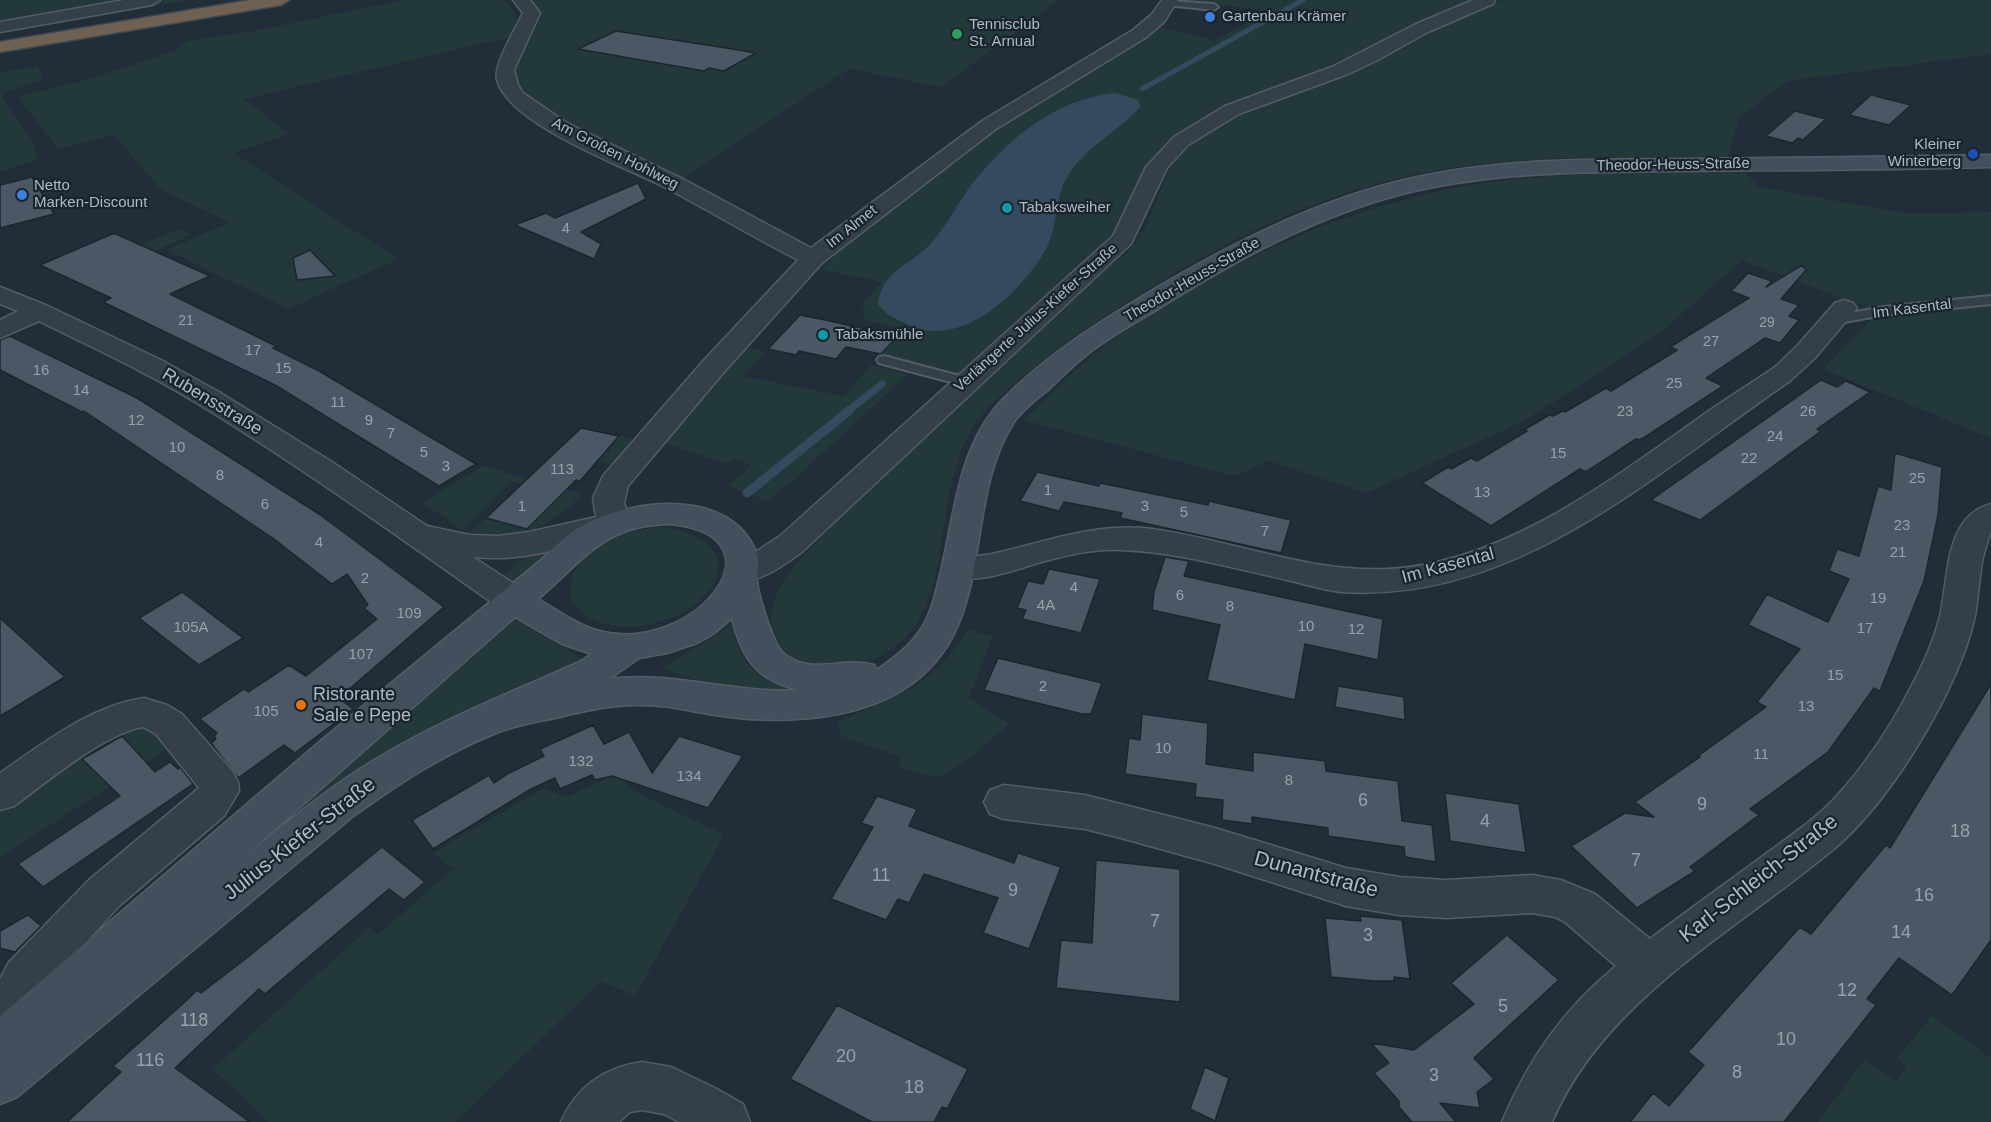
<!DOCTYPE html>
<html>
<head>
<meta charset="utf-8">
<style>
  body { margin:0 }
  canvas { display:block; background:#212d38 }
</style>
</head>
<body>
<canvas width="1991" height="1122"></canvas>
<script>
const c = document.querySelector('canvas').getContext('2d');
c.lineJoin = 'round';
function fill(path, color) {
  c.fillStyle = color;
  c.fill(path, 'evenodd');
}
function trace(path, color, width, dash) {
  c.strokeStyle = color;
  c.lineWidth = width;
  c.lineCap = dash ? 'butt' : 'round';
  c.setLineDash(dash || []);
  c.stroke(path);
}
function label(font, color, halo, rows, align = 'center') {
  c.font = font + ' Arial,sans-serif';
  c.lineWidth = 4.5;
  c.setLineDash([]);
  c.textBaseline = 'middle';
  c.strokeStyle = halo;
  c.fillStyle = color;
  for (const [text, x, y, turn = 0] of rows) {
    c.save();
    c.translate(x, y);
    c.rotate((+turn || 0) * Math.PI / 180);
    c.textAlign = isNaN(turn) ? turn : align;
    if (halo) c.strokeText(text, 0, 0);
    c.fillText(text, 0, 0);
    c.restore();
  }
}
fill(new Path2D(`
  M0,0H186L92,17L0,27Z
  M404,0H504C519,16 519,17 510,37L244,99L289,134L233,153L398,259L288,309L168,250L229,222L160,189L115,135L58,149L18,97L92,78L175,51L188,41L249,32Z
  M521,0H1059L941,87L849,69L674,184L524,104L505,70L531,17Z
  M1181,0H1473L1332,66L1227,105L1174,139L1159,152L1149,165L1112,236L1102,249L960,375L880,355L903,329L863,319L866,311L861,304L883,282L822,270L847,241L993,129L1157,27L1215,40L1271,11Z
  M1503,0H1991V54L1788,81L1739,117L1728,157C1632,157 1534,154 1439,170C1331,188 1235,235 1143,292C1089,325 1037,361 991,405C918,476 971,615 876,658C859,665 841,668 822,667C796,664 781,659 773,632C768,617 772,603 779,589C787,573 801,559 813,546C840,515 870,487 900,459C959,403 1019,348 1079,292C1096,276 1124,259 1137,241C1159,211 1160,168 1191,144C1244,102 1312,91 1373,64C1397,53 1419,39 1442,27C1462,17 1482,8 1503,0Z
  M38,66L42,80L2,93C8,116 36,133 37,158L34,161L0,172V73Z
  M1608,173H1746L1759,187L1910,214L1991,212V438L1823,369L1879,312L1742,260L1659,334L1524,421L1366,493L1269,461L1234,476L1024,420C1048,397 1071,372 1097,352C1207,270 1341,206 1477,184C1520,177 1565,176 1608,173Z
  M178,229L192,234L128,263L115,256Z
  M746,347L766,352L743,376L844,396L871,365L908,374L798,476L767,501L728,486L752,465L733,458L726,464L666,443Z
  M619,436L636,440L612,465L595,460L604,451L608,452Z
  M484,465L526,479L520,484L511,482L463,530L422,503Z
  M566,489L583,494C548,529 520,543 469,533L486,518L527,528Z
  M662,527C781,544 688,649 599,622C587,618 578,610 572,599C568,589 571,578 576,569C593,538 630,530 662,527Z
  M566,541L514,585L503,577L534,547Z
  M513,618L589,663L301,813L292,807Z
  M734,622C735,670 767,685 811,690L729,692L661,668L712,638Z
  M968,630L993,636L969,697L1009,724L965,762L937,778L897,766L902,757L841,736L838,722L916,686L944,663Z
  M140,721L174,744L0,858V804L22,798L47,781L45,775L79,757L93,769L127,741L115,729Z
  M620,772L628,788L724,835L635,996L601,981L455,1122H269L213,1069L369,928L378,935L453,869L433,853L543,788L566,797Z
  M1932,1016L1991,1058V1122H1818L1865,1059L1895,1082L1907,1066L1897,1058Z`), '#233939');
fill(new Path2D(`
  M1115,93L1138,100L1141,106C1118,132 1083,148 1066,179C1054,201 1058,227 1046,249C1020,294 958,354 903,322C892,317 885,314 878,304C882,269 913,265 933,241C947,225 957,205 969,188C1005,141 1054,99 1115,93Z`), '#344b5f');
trace(new Path2D(`
  M1142,89L1303,0`), '#344b5f', 5);
trace(new Path2D(`
  M848,411L882,384`), '#344b5f', 7);
trace(new Path2D(`
  M747,493L850,410`), '#344b5f', 9);
const building = new Path2D(`
  M616,31L739,50L756,53L724,71L709,68L704,71L578,49Z
  M1871,95L1911,105L1889,125L1849,115Z
  M1795,111L1826,119L1803,140L1798,138L1792,143L1766,136Z
  M32,177L54,214L0,228V185Z
  M638,183L646,199L581,232L601,244L594,259L515,225L546,213L555,218Z
  M112,234H116L210,276L170,294L276,346L273,348L319,371L476,464L439,486L275,385L103,302L111,298L40,265Z
  M310,250L335,276L297,280L293,258Z
  M1802,265L1806,270L1781,299L1799,305L1789,316L1799,320L1780,343L1765,338L1706,378L1723,386L1645,437L1639,440L1636,439L1586,472L1580,469L1491,526L1422,483L1448,467L1451,469L1471,458L1477,461L1527,431L1524,430L1549,415L1553,416L1563,411L1565,412L1606,388L1611,391L1677,350L1670,347L1749,298L1731,291L1748,273L1772,281L1766,287Z
  M800,315L825,320L898,336L881,354L846,347L836,359L799,351L796,355L768,349Z
  M10,336L137,398L319,514L444,607L339,698L353,709L295,753L284,745L238,778L211,743L216,739L214,736L217,733L200,719L244,689L248,692L289,665L306,676L377,619L364,608L368,605L347,574L332,584L274,539L84,411L82,412L0,370V340Z
  M1821,380L1837,387L1846,381L1870,392L1817,429L1821,431L1700,520L1651,500Z
  M581,428L619,436L580,481L576,480L527,529L486,518Z
  M1895,453L1942,467L1938,515L1924,581L1880,691L1874,688L1828,752L1750,809L1759,815L1690,867L1695,871L1637,908L1571,846L1625,813L1654,817L1635,802L1700,757L1698,756L1766,707L1757,702L1800,649L1748,625L1767,594L1828,622L1849,579L1829,571L1837,549L1859,556L1878,486L1891,490Z
  M1037,472L1099,486L1100,483L1208,505L1209,501L1291,520L1281,553L1120,518L1122,513L1064,502L1059,511L1020,501Z
  M1165,557L1189,561L1184,576L1383,619L1378,660L1305,644L1295,700L1207,680L1220,625L1152,610L1154,592Z
  M1049,569L1100,579L1081,633L1022,619L1026,610L1017,608L1028,581L1043,584Z
  M182,592L243,638L199,665L139,618Z
  M0,618L65,677L0,716Z
  M998,658L1102,683L1091,714H1082L984,690Z
  M1991,684V940L1952,995L1899,958L1867,999L1876,1005L1784,1122H1630L1653,1093L1669,1106L1704,1065L1688,1052L1800,927L1811,934L1886,845L1890,848Z
  M1338,686L1404,697L1405,720L1335,707Z
  M1142,714L1208,723L1206,764L1253,771V752L1325,761L1326,771L1398,781L1402,821L1432,825L1436,862L1405,857L1404,847L1328,836V828L1252,817V824L1222,820L1223,800L1195,797L1196,784L1125,774L1129,738L1140,740Z
  M593,725L604,744L629,732L652,773L679,736L743,756L708,808L612,776L595,780L592,775L560,789L555,778L531,789L433,849L412,820L489,775L494,783L509,773L544,756L540,749Z
  M122,736L155,772L170,762L178,769L180,767L193,784L43,887L18,864L120,796L82,759Z
  M1445,793L1519,804L1526,853L1450,841Z
  M877,796L917,809L909,826L1014,863L1018,853L1061,867L1029,949L983,933L998,898L924,874L909,903L898,899L886,920L831,899L873,827L861,823Z
  M382,847L425,882L404,900L389,889L265,994L259,989L175,1068L250,1122H67L121,1072L113,1066L187,1000L197,990L201,993L248,957Z
  M1096,860L1180,869V1002L1056,988L1061,940L1092,943Z
  M28,915L41,926L15,952L0,948V931Z
  M1360,916L1402,920L1410,979L1394,977V981H1374L1331,977L1325,918L1361,921Z
  M1507,935L1559,980L1474,1058L1494,1079L1477,1092L1480,1108L1440,1103L1456,1122H1412L1399,1107V1101L1374,1073L1389,1063L1371,1043L1414,1050L1474,1004L1451,983Z
  M837,1005L968,1069L947,1109L942,1107L934,1122H872L790,1079Z
  M1205,1067L1229,1078L1215,1121L1190,1109Z`);
fill(building, '#495864');
trace(building, '#1c262f', 1.5);
const lane = new Path2D(`
  M1170,1L1214,4L1218,7L1214,10L1167,5V1Z
  M1991,296V304L1884,315L1833,324L1827,320L1833,316L1884,307Z
  M884,356L971,379L973,382L966,386L879,363L877,360L879,357Z`);
const street = new Path2D(`
  M124,0H160L152,5L0,32V22Z
  M513,0H530L540,13L514,70L518,85L523,93L567,123L683,179L811,248L982,121L1133,30L1152,14L1162,0H1178L1164,22L1145,38L996,129L822,263L724,372L628,486L624,503L631,523L626,530C578,544 524,563 473,557L525,591L530,600L525,609L513,612L501,609C402,539 303,468 200,405C149,373 93,348 39,321L0,338V320L18,311L0,304V287L48,306L161,360L219,392L332,462L427,526L470,535L498,536L529,532L596,517L593,498L603,476L704,360L798,260C755,238 713,213 670,190C629,168 510,126 497,80C493,65 516,28 523,13Z
  M1473,0H1495L1493,4L1428,32L1376,61L1348,74L1239,114L1188,145L1167,168L1131,244L802,552C782,566 756,587 730,579L725,571L730,563L754,553L780,536L1113,236L1146,167L1174,137L1225,106L1334,66L1416,24Z
  M1844,300L1853,303L1857,308L1815,358L1790,381C1655,473 1516,604 1341,592C1323,590 1305,584 1287,580C1233,568 1177,552 1121,550C1096,548 1069,555 1045,561C1013,570 980,585 947,576L942,568L947,560C962,556 977,557 992,554C1046,542 1096,522 1152,529C1232,540 1308,573 1389,569C1502,563 1607,483 1696,420C1722,401 1749,385 1775,367L1796,347L1835,303Z
  M1991,504C1991,512 1991,523 1991,531C1988,541 1984,551 1982,562C1979,580 1978,598 1975,616C1959,688 1896,792 1842,842C1743,927 1605,997 1552,1122H1502C1529,1058 1563,1010 1616,966L1565,922L1555,917L1532,913L1446,918L1399,915L1346,906L1215,864L1121,838L1085,829L1004,819L990,814L984,802L990,790L1004,785L1085,795L1215,828L1346,868L1399,877L1446,880L1532,875L1561,880L1595,894L1650,939C1688,910 1728,882 1767,853C1790,836 1814,820 1834,799C1864,767 1891,726 1911,687C1923,665 1934,640 1940,616C1949,578 1944,516 1991,504Z
  M144,698L167,705L182,714L232,771L238,782L239,791L224,816L119,906L41,992L17,1043L0,1050V979L9,962L89,880L199,788L156,734L143,727C105,733 47,782 14,806L0,810V773C44,743 90,706 144,698Z
  M642,1062L671,1067L715,1088L743,1104L750,1122H679L664,1114L642,1110L630,1112L619,1122H561C576,1087 605,1067 642,1062Z`);
const secondary = new Path2D(`
  M1991,155V167C1888,170 1784,170 1681,171C1588,172 1493,171 1402,194C1314,217 1234,261 1158,309C1133,324 1107,338 1085,356C1072,366 1061,378 1049,389C1037,399 1023,409 1014,422C959,507 1001,631 901,691C850,721 779,724 722,716C693,712 665,704 636,705C610,705 584,711 559,717C538,722 514,725 494,734C443,754 397,785 352,817L17,1097L0,1104V1016L323,739L540,561C554,548 565,535 582,526C631,498 730,487 756,552C760,562 757,570 757,579C757,592 773,643 782,652C809,677 844,656 874,665L877,670C894,658 909,647 921,629C932,612 936,591 941,571C955,512 958,447 1002,400C1047,354 1101,321 1156,288C1231,244 1308,205 1392,183C1487,158 1586,159 1684,159C1786,158 1889,157 1991,155ZM670,524C791,536 693,656 599,631C577,625 557,610 538,599C584,560 603,525 670,524ZM515,617L562,644L592,654L581,661C513,692 442,719 378,758C330,786 288,822 245,856ZM732,618C742,660 757,680 799,690C734,694 673,671 609,679L639,658L667,653L697,643L713,634Z`);
const highway = new Path2D(`
  M251,0H289L281,5L0,52V42Z`);
trace(lane, '#525d66', 4);
trace(street, '#525d66', 3);
trace(secondary, '#525d66', 3);
trace(highway, '#3f4a53', 3);
fill(lane, '#343f49');
fill(street, '#343f49');
fill(secondary, '#424f5c');
fill(highway, '#6f6051');
for (const [x, y, r, color] of [
  [1210,17,6,"#3f7fe0"],
  [957,34,6,"#2e9e5b"],
  [1973,154,6,"#1a4fb4"],
  [22,195,6,"#3f7fe0"],
  [1007,208,6,"#0f9aa8"],
  [823,335,6,"#0f9aa8"],
  [301,705,6,"#e8710a"]
]) {
  const dot = new Path2D();
  dot.arc(x, y, r, 0, 2 * Math.PI);
  c.fillStyle = color;
  c.fill(dot);
  trace(dot, '#1a242d', 2);
}
label('14px', '#96a2ad', null, [
  ["4",566,229],
  ["21",186,321],
  ["29",1767,323]
]);
label('15px', '#afbac5', '#1a242d', [
  ["Gartenbau Krämer",1222,17],
  ["Tennisclub",969,25],
  ["St. Arnual",969,42],
  ["Kleiner",1961,145,"right"],
  ["Winterberg",1961,162,"right"],
  ["Netto",34,186],
  ["Marken-Discount",34,203],
  ["Tabaksweiher",1019,208],
  ["Tabaksmühle",835,335]
], 'left');
label('15px', '#afbac5', '#1a242d', [
  ["Am Großen Hohlweg",615,154,27],
  ["Theodor-Heuss-Straße",1673,165,-1],
  ["Im Almet",852,227,-38],
  ["Theodor-Heuss-Straße",1192,280,-30],
  ["Im Kasental",1912,309,-7],
  ["Verlängerte Julius-Kiefer-Straße",1036,318,-42]
]);
label('15px', '#96a2ad', null, [
  ["27",1711,342],
  ["17",253,351],
  ["15",283,369],
  ["16",41,371],
  ["25",1674,384],
  ["14",81,391],
  ["11",338,403],
  ["23",1625,412],
  ["26",1808,412],
  ["12",136,421],
  ["9",369,421],
  ["7",391,434],
  ["24",1775,437],
  ["10",177,448],
  ["5",424,453],
  ["15",1558,454],
  ["22",1749,459],
  ["3",446,467],
  ["113",562,470],
  ["8",220,476],
  ["25",1917,479],
  ["1",1048,491],
  ["13",1482,493],
  ["6",265,505],
  ["1",522,507],
  ["3",1145,507],
  ["5",1184,513],
  ["23",1902,526],
  ["7",1265,532],
  ["4",319,543],
  ["21",1898,553],
  ["2",365,579],
  ["4",1074,588],
  ["6",1180,596],
  ["19",1878,599],
  ["4A",1046,606],
  ["8",1230,607],
  ["109",409,614],
  ["10",1306,627],
  ["105A",191,628],
  ["17",1865,629],
  ["12",1356,630],
  ["107",361,655],
  ["15",1835,676],
  ["2",1043,687],
  ["13",1806,707],
  ["105",266,712],
  ["10",1163,749],
  ["11",1761,755],
  ["132",581,762],
  ["134",689,777],
  ["8",1289,781]
]);
label('18px', '#afbac5', '#1a242d', [
  ["Rubensstraße",212,402,31],
  ["Im Kasental",1448,566,-15]
]);
label('18px', '#afbac5', '#1a242d', [
  ["Ristorante",313,695],
  ["Sale e Pepe",313,716]
], 'left');
label('18px', '#96a2ad', null, [
  ["6",1363,801],
  ["9",1702,805],
  ["4",1485,822],
  ["18",1960,832],
  ["7",1636,861],
  ["11",881,876],
  ["9",1013,891],
  ["16",1924,896],
  ["7",1155,922],
  ["14",1901,933],
  ["3",1368,936],
  ["12",1847,991],
  ["5",1503,1007],
  ["118",194,1021],
  ["10",1786,1040],
  ["20",846,1057],
  ["116",150,1061],
  ["8",1737,1073],
  ["3",1434,1076],
  ["18",914,1088]
]);
label('21px', '#afbac5', '#1a242d', [
  ["Julius-Kiefer-Straße",300,839,-38],
  ["Dunantstraße",1316,875,15],
  ["Karl-Schleich-Straße",1759,879,-38]
]);
</script>
</body>
</html>
